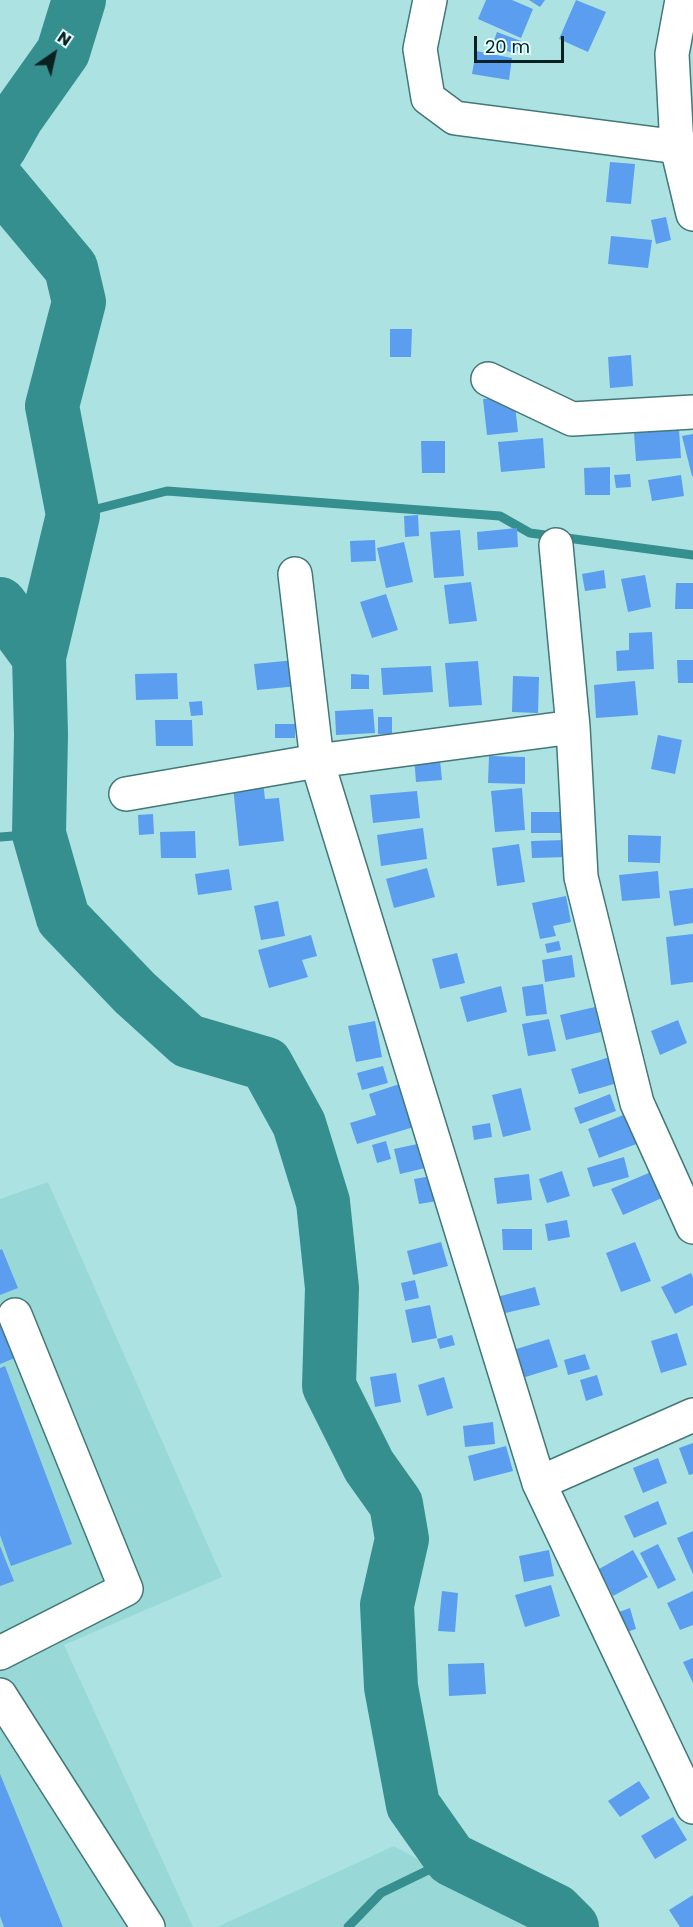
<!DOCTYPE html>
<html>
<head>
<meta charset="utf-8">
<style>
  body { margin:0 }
  #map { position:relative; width:693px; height:1927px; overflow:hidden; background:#ace3e2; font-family:Poppins,sans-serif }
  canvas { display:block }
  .north { position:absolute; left:24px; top:24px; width:60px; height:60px; -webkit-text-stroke:4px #e3fffe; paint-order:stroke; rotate:34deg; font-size:16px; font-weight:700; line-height:24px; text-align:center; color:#0a2121 }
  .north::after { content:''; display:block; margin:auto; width:21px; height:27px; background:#0a2121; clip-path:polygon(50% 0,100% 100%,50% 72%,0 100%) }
  .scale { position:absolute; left:474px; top:36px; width:90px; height:27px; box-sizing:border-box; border:3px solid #0a2121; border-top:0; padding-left:8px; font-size:18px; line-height:21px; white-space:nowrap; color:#0a2121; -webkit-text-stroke:4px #e3fffe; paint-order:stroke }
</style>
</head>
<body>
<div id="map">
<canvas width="693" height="1927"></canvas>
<div class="north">N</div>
<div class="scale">20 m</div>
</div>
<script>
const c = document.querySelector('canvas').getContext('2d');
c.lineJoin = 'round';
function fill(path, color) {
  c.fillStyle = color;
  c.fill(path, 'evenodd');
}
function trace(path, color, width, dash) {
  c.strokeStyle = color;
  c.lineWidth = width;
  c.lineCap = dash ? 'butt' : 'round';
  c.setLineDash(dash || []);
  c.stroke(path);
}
fill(new Path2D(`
  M48,1182L222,1577L64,1645L193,1927H0V1199Z
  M394,1846L526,1919L532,1927H217Z`), '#98d9d8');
trace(new Path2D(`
  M73,515L167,491L500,516L530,533L693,555
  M0,837L39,834
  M348,1927L381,1893L451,1859`), '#358f8e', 9);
trace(new Path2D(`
  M0,147L17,117L63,52L79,0
  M0,183L71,268L79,302L52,406L73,515L39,657
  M0,604L39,657L41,734L39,834L63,918L135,993L188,1041L266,1064L299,1124L323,1202L332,1288L329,1386L369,1466L396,1504L402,1539L387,1605L391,1687L413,1805L451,1859L556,1911L572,1927`), '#358f8e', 54);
fill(new Path2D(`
  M486,0H512L533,9L521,38L478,19Z
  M529,0H545L540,7Z
  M576,0L606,12L588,52L559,39Z
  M497,32L521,41L516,54L492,46Z
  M476,51L512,58L509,80L472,74Z
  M610,162L635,164L631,204L606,202Z
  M666,217L671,240L656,244L651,220Z
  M611,236L652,240L648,268L608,264Z
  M390,329H412L411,357H390Z
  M631,355L633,386L610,388L608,357Z
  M514,396L518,432L487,435L483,399Z
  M679,430L681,458L636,461L634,433Z
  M693,434V476H692L682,436Z
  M543,438L545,468L501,472L498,442Z
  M421,441H445V473H422Z
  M610,467V495H585L584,468Z
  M630,474L631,487L616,488L614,475Z
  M681,475L684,496L652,501L648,480Z
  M418,515L419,536L405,537L404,516Z
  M517,528L518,547L478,550L477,532Z
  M460,530L464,576L434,578L430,532Z
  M375,540L376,561L351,562L350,541Z
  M404,542L413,582L386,588L377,548Z
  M604,570L606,588L585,591L582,574Z
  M645,575L651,607L628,612L621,579Z
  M471,582L477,621L449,624L444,585Z
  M676,583H693V609H675Z
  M386,594L398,630L372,638L360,602Z
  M652,632L654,669L617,671L616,651L629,650V633Z
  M295,660L298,686L257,690L254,664Z
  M677,660H693V683H678Z
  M478,661L482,705L449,707L445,663Z
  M431,666L433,692L383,695L381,668Z
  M177,673L178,699L136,700L135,674Z
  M351,674L369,675V689H351Z
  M513,676L539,677L538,713L512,712Z
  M635,681L638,715L596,718L594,685Z
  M202,701L203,715L191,716L189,702Z
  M373,709L375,733L336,735L335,711Z
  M378,717H392V734H378Z
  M155,720H192L193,746H156Z
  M275,724H295V738H275Z
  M658,735L682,740L675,774L651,769Z
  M438,741L442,780L416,782L413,744Z
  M489,756L525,757V784L488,783Z
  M262,773L265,799L279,798L284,841L239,846L232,776Z
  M522,788L525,830L495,832L491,791Z
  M417,791L420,818L373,823L370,795Z
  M531,812H562V833H531Z
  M153,814L154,834L139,835L138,815Z
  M423,828L427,859L381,866L377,835Z
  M195,831L196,858H161L160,832Z
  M628,835L661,836L660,863L628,862Z
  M566,840L567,857L532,858L531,841Z
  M519,844L525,882L497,886L492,848Z
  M427,868L435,897L394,908L386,879Z
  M229,869L232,890L198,895L195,874Z
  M658,871L660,898L622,901L619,875Z
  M693,888V923L674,926L669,891Z
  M566,896L571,922L553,926L556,936L540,939L532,903Z
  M278,901L285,936L261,940L254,906Z
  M693,934V982L671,985L666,937Z
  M311,935L317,956L302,960L308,977L269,988L258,950Z
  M559,941L561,950L547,953L545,944Z
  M457,953L465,983L440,989L432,959Z
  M572,955L575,977L545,982L542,960Z
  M543,984L547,1014L526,1016L522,987Z
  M501,986L507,1012L467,1022L460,997Z
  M595,1007L601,1032L566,1040L560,1015Z
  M549,1019L556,1051L528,1056L522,1024Z
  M678,1020L687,1043L660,1055L651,1031Z
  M375,1021L382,1057L356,1062L348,1026Z
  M613,1056L621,1082L579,1094L571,1069Z
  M383,1066L388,1083L362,1090L357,1073Z
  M412,1080L427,1123L357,1144L350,1123L376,1115L369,1094Z
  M521,1088L531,1130L503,1137L492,1095Z
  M610,1094L616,1111L580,1124L574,1108Z
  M636,1110L647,1140L599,1158L588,1129Z
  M490,1123L492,1137L474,1140L472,1126Z
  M436,1140L442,1164L400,1174L394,1149Z
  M386,1141L391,1159L377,1163L372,1145Z
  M624,1157L629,1177L593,1187L587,1168Z
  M562,1171L570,1196L547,1203L539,1179Z
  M651,1172L662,1198L623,1215L611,1189Z
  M444,1174L449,1199L419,1204L414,1179Z
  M529,1174L532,1200L497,1204L494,1178Z
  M567,1220L570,1237L548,1241L545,1224Z
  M502,1229H532V1250H503Z
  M441,1242L448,1266L413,1275L407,1251Z
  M635,1242L651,1281L621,1292L606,1253Z
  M2,1249L18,1288L0,1295V1250Z
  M691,1273L693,1277V1305L675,1314L661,1287Z
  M415,1280L419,1298L405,1301L401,1283Z
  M535,1287L540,1305L501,1314L497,1297Z
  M430,1305L437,1338L412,1343L405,1310Z
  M0,1320L15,1358L0,1364Z
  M677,1333L687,1365L661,1373L651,1341Z
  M452,1335L455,1345L440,1349L437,1339Z
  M549,1339L558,1367L522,1378L513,1350Z
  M585,1354L590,1369L568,1375L564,1360Z
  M5,1366L72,1544L11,1566L0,1535V1368Z
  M396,1373L401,1402L375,1407L370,1377Z
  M597,1375L603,1395L586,1401L580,1380Z
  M444,1377L453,1408L427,1416L418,1385Z
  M493,1422L495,1444L465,1447L463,1426Z
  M693,1443V1474L689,1475L679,1448Z
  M506,1446L513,1471L474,1481L468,1456Z
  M658,1458L667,1483L643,1493L633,1468Z
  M658,1501L667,1524L634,1538L624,1516Z
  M693,1531V1574L677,1538Z
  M658,1544L676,1580L658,1589L640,1553Z
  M0,1546L14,1581L0,1586Z
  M549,1550L554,1576L524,1582L519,1556Z
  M633,1550L648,1577L613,1596L599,1569Z
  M551,1585L560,1616L525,1627L515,1595Z
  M442,1591L458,1593L455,1632L438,1631Z
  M693,1591V1625L680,1630L667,1603Z
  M630,1608L636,1629L623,1633L616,1613Z
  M693,1658V1683L683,1662Z
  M484,1663L486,1694L449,1696L448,1664Z
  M0,1774L63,1927H4L0,1916Z
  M639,1781L650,1798L620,1817L608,1801Z
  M673,1817L687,1840L655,1859L641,1836Z
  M693,1895V1927H680L669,1910Z`), '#5b9def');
const minor = new Path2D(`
  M430,0L420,49L428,98L455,118L693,149
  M682,0L672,54L677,147L693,214
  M488,379L572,419L693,412
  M556,545L573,727L581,877L637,1103L693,1227
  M295,574L317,761L539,1483L693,1807
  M126,794L317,761L573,727
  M539,1483L693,1415
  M0,1653L126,1589L15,1315
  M0,1695L148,1927`);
trace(minor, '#427877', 36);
trace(minor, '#fff', 33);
</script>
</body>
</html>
